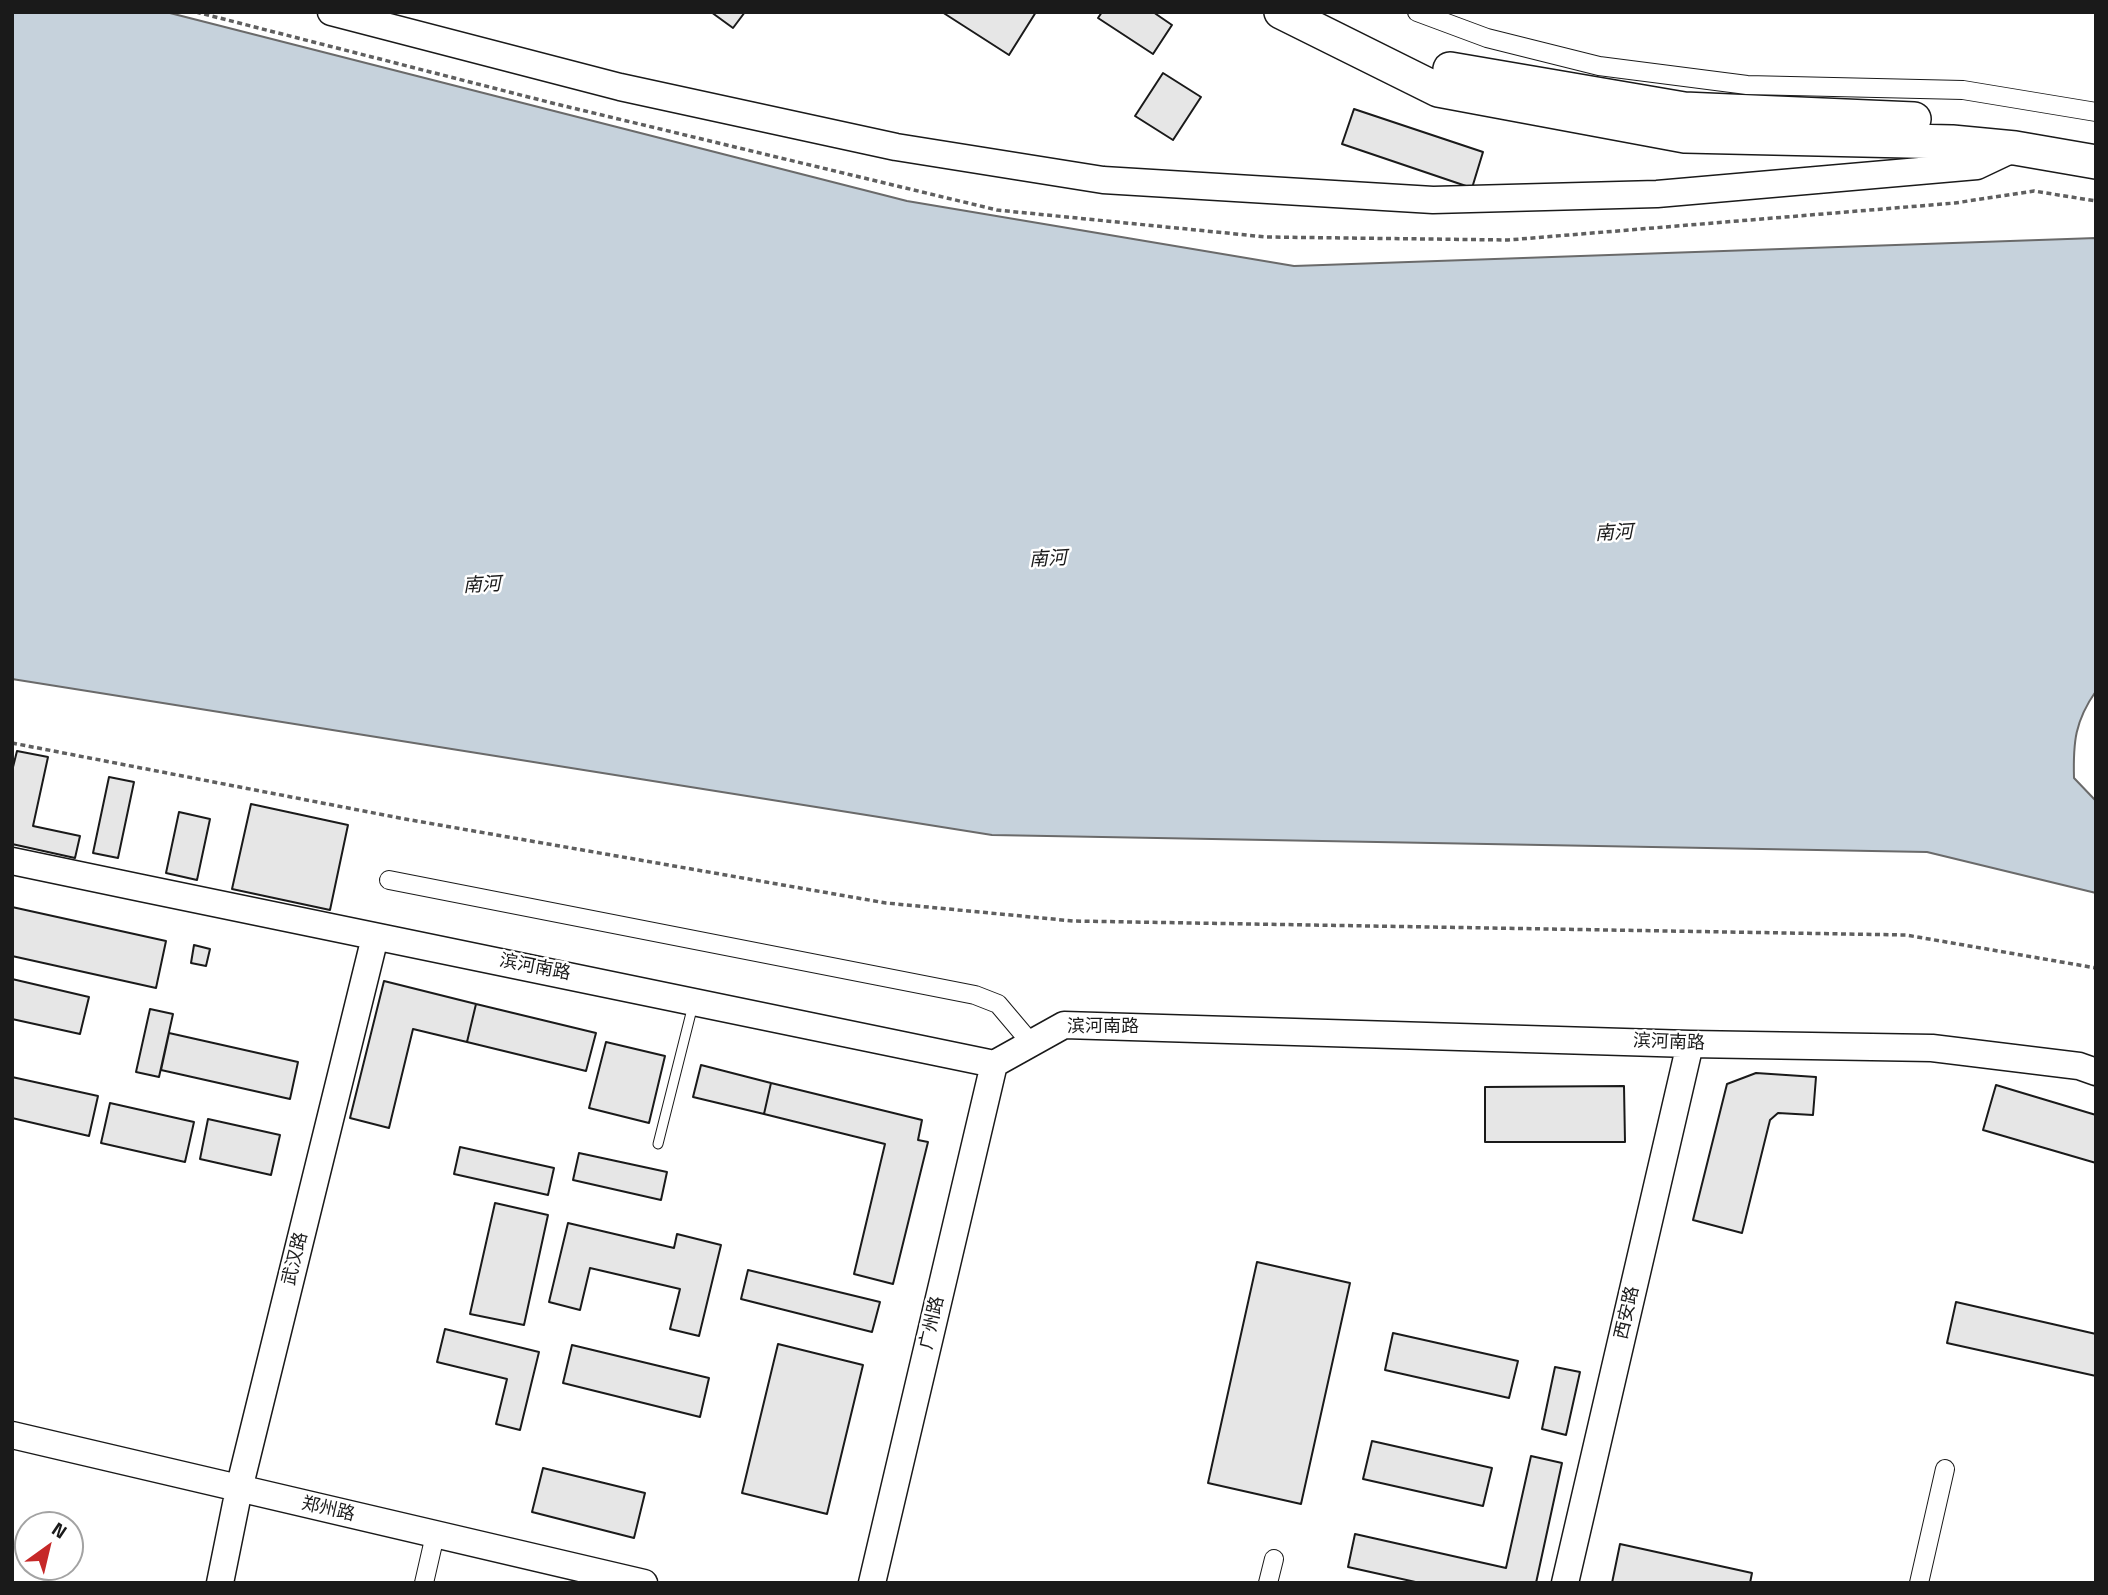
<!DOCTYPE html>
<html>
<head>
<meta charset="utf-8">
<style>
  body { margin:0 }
  #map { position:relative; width:2108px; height:1595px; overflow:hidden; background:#fff; font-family:"Titillium Web",sans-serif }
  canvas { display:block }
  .frame { position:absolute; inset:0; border:14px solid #1a1a1a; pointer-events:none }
  .north { position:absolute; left:14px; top:1511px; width:70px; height:70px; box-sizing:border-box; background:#fff; border:2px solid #a3a3a3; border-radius:50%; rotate:34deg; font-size:19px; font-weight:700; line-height:28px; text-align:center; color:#1a1a1a }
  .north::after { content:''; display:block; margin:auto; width:24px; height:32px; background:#c62828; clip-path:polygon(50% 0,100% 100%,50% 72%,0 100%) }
</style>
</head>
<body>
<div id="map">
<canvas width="2108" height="1595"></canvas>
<div class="frame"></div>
<div class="north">N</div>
</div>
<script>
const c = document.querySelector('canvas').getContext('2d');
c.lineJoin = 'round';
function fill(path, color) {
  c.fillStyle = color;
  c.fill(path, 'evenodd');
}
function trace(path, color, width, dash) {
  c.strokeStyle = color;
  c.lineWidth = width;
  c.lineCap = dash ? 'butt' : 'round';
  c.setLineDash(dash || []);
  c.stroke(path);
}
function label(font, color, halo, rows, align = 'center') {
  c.font = font + ' "Titillium Web","Noto Sans SC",sans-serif';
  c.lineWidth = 5;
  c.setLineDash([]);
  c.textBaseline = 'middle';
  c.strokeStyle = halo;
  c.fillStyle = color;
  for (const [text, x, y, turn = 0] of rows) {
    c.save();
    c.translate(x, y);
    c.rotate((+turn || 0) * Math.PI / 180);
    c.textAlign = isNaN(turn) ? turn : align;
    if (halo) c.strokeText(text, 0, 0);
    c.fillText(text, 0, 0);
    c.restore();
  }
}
const water = new Path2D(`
  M12,12H166L907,201L1294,266L2096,238V691C2075,721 2073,742 2074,778L2096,801V893L1927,852L992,835L12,679Z`);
fill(water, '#c6d2dc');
trace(water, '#6a6a6a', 2);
const building = new Path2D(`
  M711,12H745L733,28Z
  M942,12H1036L1009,55Z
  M1102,12H1153L1172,25L1153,54L1098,18Z
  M1163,73L1201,97L1173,140L1135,116Z
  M1354,109L1483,152L1472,188L1342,144Z
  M17,751L48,757L33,826L80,836L75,858L12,844V771Z
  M109,777L134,782L118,858L93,853Z
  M251,804L348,825L330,910L232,889Z
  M179,812L210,819L197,880L166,873Z
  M12,907L166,941L156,988L12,956Z
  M194,945L210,949L206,966L191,963Z
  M12,979L89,997L80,1034L12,1019Z
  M384,981L476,1004L467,1042L413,1029L389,1128L350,1118Z
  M476,1004L596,1033L586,1071L467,1042Z
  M150,1009L173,1014L159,1077L136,1072Z
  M169,1033L298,1062L290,1099L161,1070Z
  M606,1042L665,1056L649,1123L589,1108Z
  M701,1065L771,1083L764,1114L693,1097Z
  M1756,1073L1816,1077L1813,1115L1778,1113L1770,1120L1742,1233L1693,1220L1727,1084Z
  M12,1077L98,1096L89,1136L12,1118Z
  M771,1083L922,1120L918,1140L928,1142L893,1284L854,1274L885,1144L764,1114Z
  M1996,1085L2096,1115V1163L1983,1130Z
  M1624,1086L1625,1142H1485V1087Z
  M110,1103L194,1122L185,1162L101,1143Z
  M208,1119L280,1135L271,1175L200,1159Z
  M460,1147L554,1168L548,1195L454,1174Z
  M579,1153L667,1172L661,1200L573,1180Z
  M495,1203L548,1215L524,1325L470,1314Z
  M568,1223L674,1248L677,1234L721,1245L699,1336L670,1329L680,1289L590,1268L580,1310L549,1302Z
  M1257,1262L1350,1283L1301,1504L1208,1483Z
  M748,1270L880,1302L872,1332L741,1299Z
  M1956,1302L2096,1334V1376L1947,1343Z
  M445,1329L539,1352L520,1430L496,1424L507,1379L437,1362Z
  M1393,1333L1518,1361L1509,1398L1385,1370Z
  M778,1344L863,1365L827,1514L742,1493Z
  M572,1345L709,1378L700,1417L563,1383Z
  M1555,1367L1580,1372L1566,1435L1542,1429Z
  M1372,1441L1492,1468L1483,1506L1363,1479Z
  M1531,1456L1562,1463L1536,1583H1420L1348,1567L1355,1534L1506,1568Z
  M543,1468L645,1493L634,1538L532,1512Z
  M1620,1544L1752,1573L1750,1583H1612Z`);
fill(building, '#e6e6e6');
trace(building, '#1a1a1a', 2);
const lane = new Path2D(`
  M658,1144L693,1005`);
const street = new Path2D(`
  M1417,12L1487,38L1599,66L1747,85L1963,90L2096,112
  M389,880L975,995L998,1004L1031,1043
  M424,1583L435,1535
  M1268,1583L1274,1559
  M1919,1583L1945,1469`);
const secondary = new Path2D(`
  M331,12L620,87L896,147L1103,180L1433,200L1657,194L1977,166L2015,148
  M12,861C339,930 667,994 994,1064L1064,1025L1690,1044L1932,1048L2079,1066L2096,1072
  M12,1435L644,1583
  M220,1583L239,1489L375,937
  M872,1583L994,1064
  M1565,1583L1690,1044`);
const highway = new Path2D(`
  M1281,12L1438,90L1685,136L1952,142L2015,148L2096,162
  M1450,69L1684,109L1914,119`);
trace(lane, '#1a1a1a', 11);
trace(street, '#1a1a1a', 20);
trace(secondary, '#1a1a1a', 29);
trace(highway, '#1a1a1a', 36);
trace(new Path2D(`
  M196,12L552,103L997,210L1266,237L1508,240L1955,203L2034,191L2096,201
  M12,743L405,819L886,903L1073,921L1906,935L2096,968`), '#5f5f5f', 3.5, [5, 3.5]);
trace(lane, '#fff', 9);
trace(street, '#fff', 18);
trace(secondary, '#fff', 26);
trace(highway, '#fff', 33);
label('18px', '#1a1a1a', '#fff', [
  ["滨河南路",535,968,11],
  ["滨河南路",1103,1028],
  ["滨河南路",1669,1043,2],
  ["武汉路",296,1259,-76],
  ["西安路",1628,1313,-77],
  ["广州路",933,1323,-77],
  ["郑州路",328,1510,13]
]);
label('italic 19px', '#1a1a1a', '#fff', [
  ["南河",1614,534,-3],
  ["南河",1048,560,-3],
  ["南河",482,586,-3]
]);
</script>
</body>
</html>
